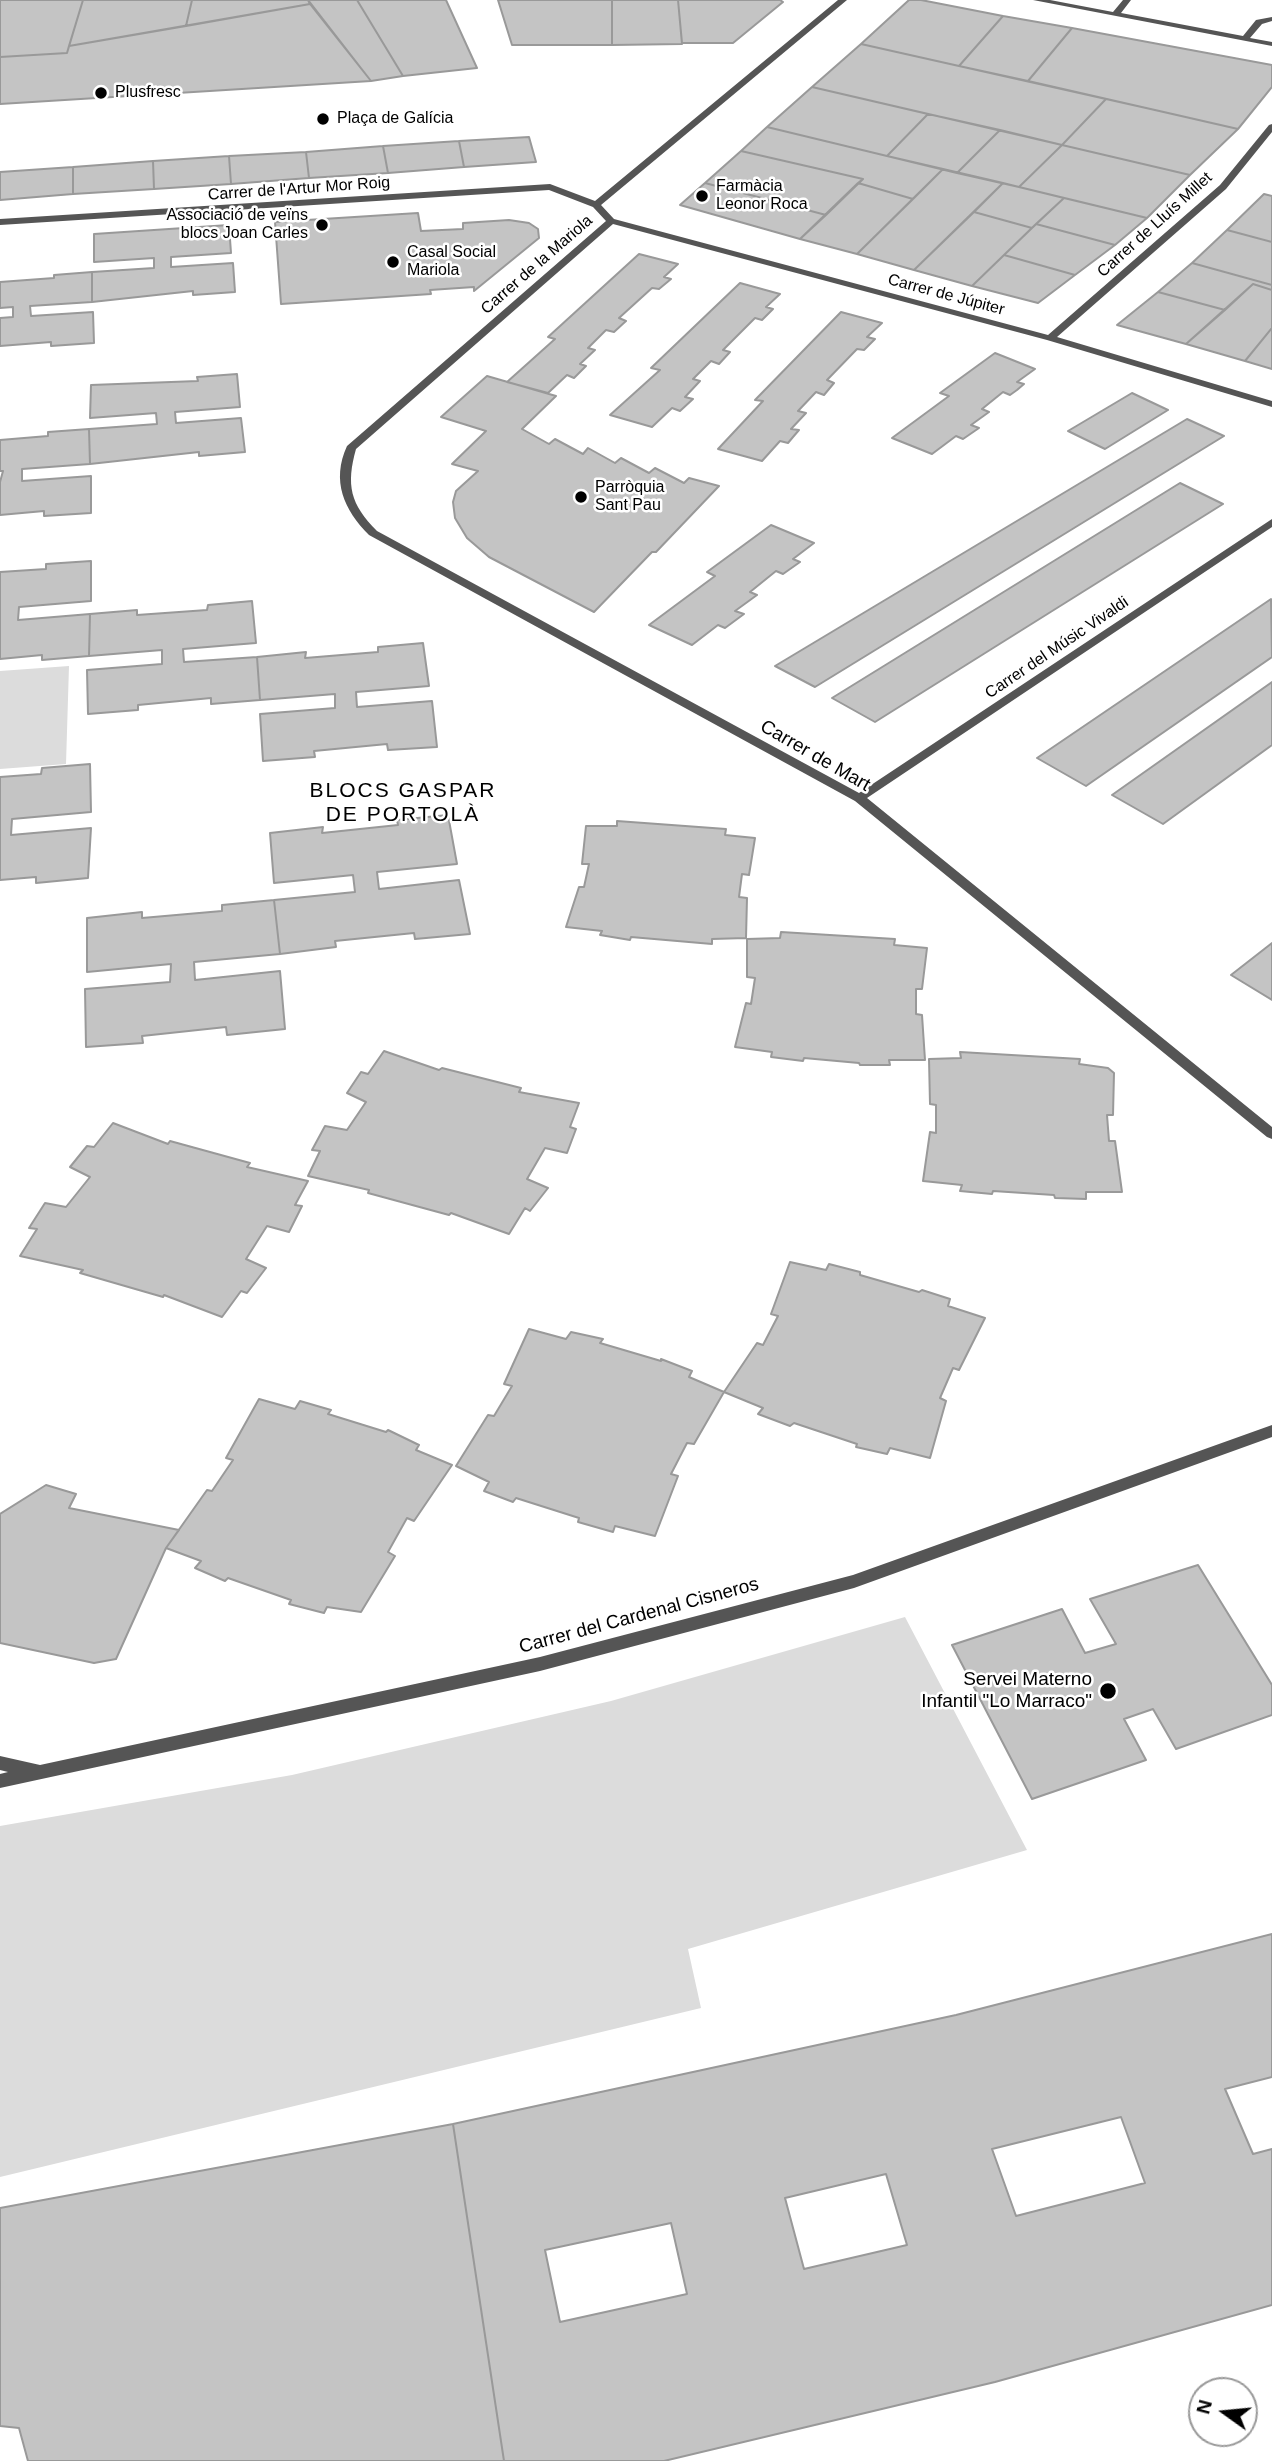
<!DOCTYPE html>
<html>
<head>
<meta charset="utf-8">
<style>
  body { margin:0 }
  #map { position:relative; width:1272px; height:2461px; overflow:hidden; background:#fff; font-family:Helvetica,sans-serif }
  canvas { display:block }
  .north { position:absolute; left:1188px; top:2377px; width:70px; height:70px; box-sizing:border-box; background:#fff; border:2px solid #999; border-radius:50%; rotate:285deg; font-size:19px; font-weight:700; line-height:28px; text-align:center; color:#000 }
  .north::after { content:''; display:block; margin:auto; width:24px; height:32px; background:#000; clip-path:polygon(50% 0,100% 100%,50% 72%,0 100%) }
</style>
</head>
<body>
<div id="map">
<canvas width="1272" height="2461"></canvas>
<div class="north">N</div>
</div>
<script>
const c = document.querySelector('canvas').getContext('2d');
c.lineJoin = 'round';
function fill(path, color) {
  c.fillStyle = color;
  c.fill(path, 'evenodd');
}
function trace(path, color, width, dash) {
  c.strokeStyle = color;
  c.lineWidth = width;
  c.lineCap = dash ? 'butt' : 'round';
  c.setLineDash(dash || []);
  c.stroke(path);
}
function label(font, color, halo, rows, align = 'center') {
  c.font = font + ' Helvetica,sans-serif';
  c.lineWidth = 5;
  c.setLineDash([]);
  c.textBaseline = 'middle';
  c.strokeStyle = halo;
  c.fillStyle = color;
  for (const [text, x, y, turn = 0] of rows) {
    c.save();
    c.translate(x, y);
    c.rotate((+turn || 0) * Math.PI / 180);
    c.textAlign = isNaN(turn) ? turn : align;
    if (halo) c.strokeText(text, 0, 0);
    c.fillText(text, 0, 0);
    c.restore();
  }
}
fill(new Path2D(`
  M69,666L66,764L0,769V671Z
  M905,1617L1027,1850L688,1949L701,2008L0,2177V1826L292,1775L611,1701Z`), '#dcdcdc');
const building = new Path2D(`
  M0,0H83L67,53L0,57Z
  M83,0H192L186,26L69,46Z
  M192,0H308L310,4L186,26Z
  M308,0H357L403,76L371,81Z
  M357,0H446L477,68L403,76Z
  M498,0H612V45H512Z
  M612,0H678L682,44L612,45Z
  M678,0H780L783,2L733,43H682Z
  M909,0H921L1003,16L959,66L861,44Z
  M310,4L371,81L0,104V57L67,53L69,46Z
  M1003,16L1072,28L1028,81L959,66Z
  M1072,28L1272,65V87L1238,129L1028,81Z
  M861,44L1106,99L1062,145L812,87Z
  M812,87L928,114L887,156L767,127Z
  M1106,99L1155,110L1238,129L1190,175L1062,145Z
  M928,114L1000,130L957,173L887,156Z
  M767,127L887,156L943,169L913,199L858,183L863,179L741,151Z
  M1000,130L1062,145L1019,187L957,173Z
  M529,137L536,162L464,167L459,141Z
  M459,141L464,167L388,173L383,146Z
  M1062,145L1190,175L1147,218L1019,187Z
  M383,146L388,173L309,178L306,152Z
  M741,151L863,179L826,215L705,183Z
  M306,152L309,178L231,184L229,156Z
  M229,156L231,184L154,189L153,161Z
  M153,161L154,189L73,194V167Z
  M73,167V194L0,200V172Z
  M943,169L1003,183L914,270L857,254Z
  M705,183L826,215L800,239L680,205Z
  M858,183L913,199L857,254L800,239Z
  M1003,183L1019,187L1064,198L1032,228L974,212Z
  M1264,194L1272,196V242L1227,230Z
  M1064,198L1147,218L1115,245L1036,224Z
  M974,212L1032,228L972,286L914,270Z
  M418,213L421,231L463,229V223L509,220L529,223L538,229L539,238L474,291V287L430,290L431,294L281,304L275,222Z
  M1036,224L1115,245L1075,275L1004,255Z
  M229,225L231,253L171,257V267L233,263L235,292L193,295V291L92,302V272L154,268V258L94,262V234Z
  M1227,230L1272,242V285L1192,263Z
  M639,254L678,264L664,277L671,279L659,289L652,288L619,318L626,321L614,332L606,330L588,348L595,350L580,364L586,366L574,378L567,375L548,393L507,382L555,339L548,337Z
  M1004,255L1075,275L1038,303L972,286Z
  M1192,263L1272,285V290L1253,284L1225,310L1158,292Z
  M92,272V302L30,306L31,316L93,312L94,343L51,346V342L0,346V318L13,317V307L0,308V282L54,278V275Z
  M740,283L780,294L766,307L773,309L762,320L755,318L723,350L730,352L719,364L711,361L693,379L700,381L685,397L693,399L680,411L672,408L652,427L610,415L660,370L651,368Z
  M1253,284L1272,290V328L1245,361L1186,344Z
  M1158,292L1225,310L1186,344L1117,325Z
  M841,312L882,323L867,337L875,339L864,350L857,349L827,380L834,383L824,395L816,392L798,411L806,413L791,429L799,430L793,437L788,443L780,441L762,461L718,449L763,401L755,400Z
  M1272,328V369L1245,361Z
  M995,353L1035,369L1017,382L1024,384L1017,390L1010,395L1003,392L982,409L989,412L971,425L979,428L963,439L956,436L932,454L892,438L949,396L940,393Z
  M237,374L240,407L175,412L176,423L241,418L245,452L199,456V452L90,464L89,429L157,424L156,413L90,418L91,385L198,381L197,377Z
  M487,376L556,396L522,429L549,444L555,439L583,454L588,448L615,463L621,458L649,473L655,468L684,483L689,478L719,486L656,552H652L594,612L489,557L467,538L455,518L453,502L456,491L478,471L452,464L486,431L441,417Z
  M1132,393L1168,410L1105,449L1068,431Z
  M1187,419L1224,436L815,687L775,666Z
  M89,429L90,464L22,469V481L91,476V513L44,516V511L0,515V482L3,471H0V440L48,436V432Z
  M1180,483L1223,504L875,722L832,698Z
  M771,525L814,543L793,559L800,562L783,574L776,571L750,592L757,595L735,611L744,614L725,628L718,625L692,645L649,625L715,576L707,572Z
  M91,561V601L19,607L18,620L90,614L89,656L42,660V655L0,659V572L46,569V564Z
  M1271,599L1272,657L1086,786L1037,758Z
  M252,601L256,643L183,649L184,662L257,657L260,700L211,704V698L138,705V710L88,714L87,670L162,664V650L89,656L90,614L137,610V615L207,610L208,605Z
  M423,643L429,686L356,692L357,707L432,701L437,747L388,750L387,744L314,751L315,757L263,761L260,714L335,708V694L260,700L257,657L306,652L305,658L378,652V647Z
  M1272,682V745L1163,824L1112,795Z
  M90,764L91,812L12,819L11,835L91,828L88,878L36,883V877L0,880V777L41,774L42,768Z
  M448,815L457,864L377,872L379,889L459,880L470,934L415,939L414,933L335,941L336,947L280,954L274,900L355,892L353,875L274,883L270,833L323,827L322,833L398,825L397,820Z
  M617,821L726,829L725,835L755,838L749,875L742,874L739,897L747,898L746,938L712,939V944L631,937L630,940L600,935L602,931L566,927L579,887H584L589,864H582L586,826H617Z
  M274,900L280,954L194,962L195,980L280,971L285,1029L227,1035L226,1027L142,1036L143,1043L86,1047L85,989L170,982L171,964L87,972V918L142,912V918L222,911V905Z
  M781,932L895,939L894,945L927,948L922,989H916V1014L922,1015L925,1060H889L890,1065H860L859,1063L804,1058L803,1061L771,1057L772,1052L735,1047L746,1003L751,1004L755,978L747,977V939L780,938Z
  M1272,943V1000L1231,975Z
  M384,1051L439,1070L442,1068L521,1088L519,1092L579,1103L570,1127L576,1129L567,1153L545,1148L527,1179L548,1188L530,1211L525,1208L509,1234L451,1213L449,1215L368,1193L369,1190L308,1176L320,1151L312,1150L325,1126L347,1130L366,1102L347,1093L361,1072L368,1074Z
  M960,1052L1080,1059L1079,1064L1108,1068L1114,1073L1113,1115H1107L1109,1141H1115L1122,1192H1086V1199L1055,1198L1054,1195L993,1191L992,1194L960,1191L962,1185L923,1181L930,1132L936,1133V1105L930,1104L929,1059L961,1058Z
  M113,1123L168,1144L170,1141L250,1163L247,1167L308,1181L295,1205L302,1206L289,1232L267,1226L246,1259L266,1268L247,1293L241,1291L222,1317L164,1295L163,1297L80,1273L83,1270L20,1256L37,1229L29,1228L45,1203L66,1207L90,1177L70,1167L87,1146L94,1147Z
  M790,1262L826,1270L829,1264L860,1272V1275L919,1292L922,1290L950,1299L948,1306L985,1318L959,1370L953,1368L940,1398L946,1401L930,1458L890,1448L887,1454L856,1447L857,1444L794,1423L790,1426L758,1414L763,1408L724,1392L757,1343L763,1345L778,1316L771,1314Z
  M529,1329L566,1339L571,1332L603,1339L600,1343L661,1361V1359L692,1371L689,1377L724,1392L694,1444L687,1443L671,1474L678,1476L655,1536L615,1526L613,1532L578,1522L579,1518L516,1498L513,1502L484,1491L489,1482L456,1466L488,1415L494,1416L512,1386L504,1384Z
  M259,1399L295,1409L300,1401L331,1410L328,1414L386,1432L388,1430L419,1445L416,1450L452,1465L414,1521L407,1518L388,1552L395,1556L361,1612L327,1607L324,1613L289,1604L291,1600L228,1578L225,1581L195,1568L201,1561L166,1548L207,1490L212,1491L233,1460L226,1458Z
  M46,1485L76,1494L69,1508L179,1530L166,1548L116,1659L94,1663L0,1643V1514Z
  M1198,1565L1272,1685V1715L1176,1749L1153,1709L1124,1719L1146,1760L1032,1799L952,1645L1062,1609L1085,1653L1116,1644L1090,1599Z
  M1272,1934V2077L1225,2089L1253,2154L1272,2149V2305L995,2382L664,2461H504L453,2124L956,2015ZM1121,2117L1145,2183L1016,2216L992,2149ZM886,2174L907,2245L804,2269L785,2198ZM671,2223L687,2294L560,2322L545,2250Z
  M453,2124L504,2461H28L19,2428L0,2426V2208Z`);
fill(building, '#c4c4c4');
trace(building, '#999', 2);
fill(new Path2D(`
  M838,0H847L601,205L614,219L1048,335L1220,185L1269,125L1272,124V132L1226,189L1057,337L1272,401V407L1047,340L613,224L356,449C346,485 350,504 377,531L859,793L1272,519V527L867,798L1272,1127V1139L1267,1137L855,801L369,535C344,510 331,481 347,446L606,221L593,207L549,190L0,225V219L550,184L595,201Z
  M1033,0H1050L1113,12L1123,0H1131L1121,13L1243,36L1256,20L1272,17V21L1262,24L1250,38L1272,42V46Z
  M1272,1425V1437L854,1588L540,1671L0,1788V1774L8,1772L0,1770V1756L40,1765L540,1657L853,1575Z`), '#555');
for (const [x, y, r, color] of [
  [101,93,7,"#000"],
  [323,119,7,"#000"],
  [702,196,7,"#000"],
  [322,225,7,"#000"],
  [393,262,7,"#000"],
  [581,497,7,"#000"],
  [1108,1691,9,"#000"]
]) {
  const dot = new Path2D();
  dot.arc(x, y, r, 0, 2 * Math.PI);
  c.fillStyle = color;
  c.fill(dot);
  trace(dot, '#fff', 2.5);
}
label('16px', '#000', '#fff', [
  ["Plusfresc",115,93],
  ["Plaça de Galícia",337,119],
  ["Farmàcia",716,187],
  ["Leonor Roca",716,205],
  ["Associació de veïns",308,216,"right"],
  ["blocs Joan Carles",308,234,"right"],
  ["Casal Social",407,253],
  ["Mariola",407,271],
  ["Parròquia",595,488],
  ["Sant Pau",595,506]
], 'left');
label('16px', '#000', '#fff', [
  ["Carrer de l'Artur Mor Roig",299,189,-4],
  ["Carrer de Lluís Millet",1155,225,-42],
  ["Carrer de la Mariola",537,265,-41],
  ["Carrer de Júpiter",946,295,15],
  ["Carrer del Músic Vivaldi",1057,648,-34]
]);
label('19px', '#000', '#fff', [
  ["Carrer de Mart",815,756,30],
  ["Carrer del Cardenal Cisneros",639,1616,-15]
]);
label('19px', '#000', '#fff', [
  ["Servei Materno",1092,1680],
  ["Infantil \"Lo Marraco\"",1092,1702]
], 'right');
c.letterSpacing = '2px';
label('21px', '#000', '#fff', [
  ["BLOCS GASPAR",403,791],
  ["DE PORTOLÀ",403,815]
]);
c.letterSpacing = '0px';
</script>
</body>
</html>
